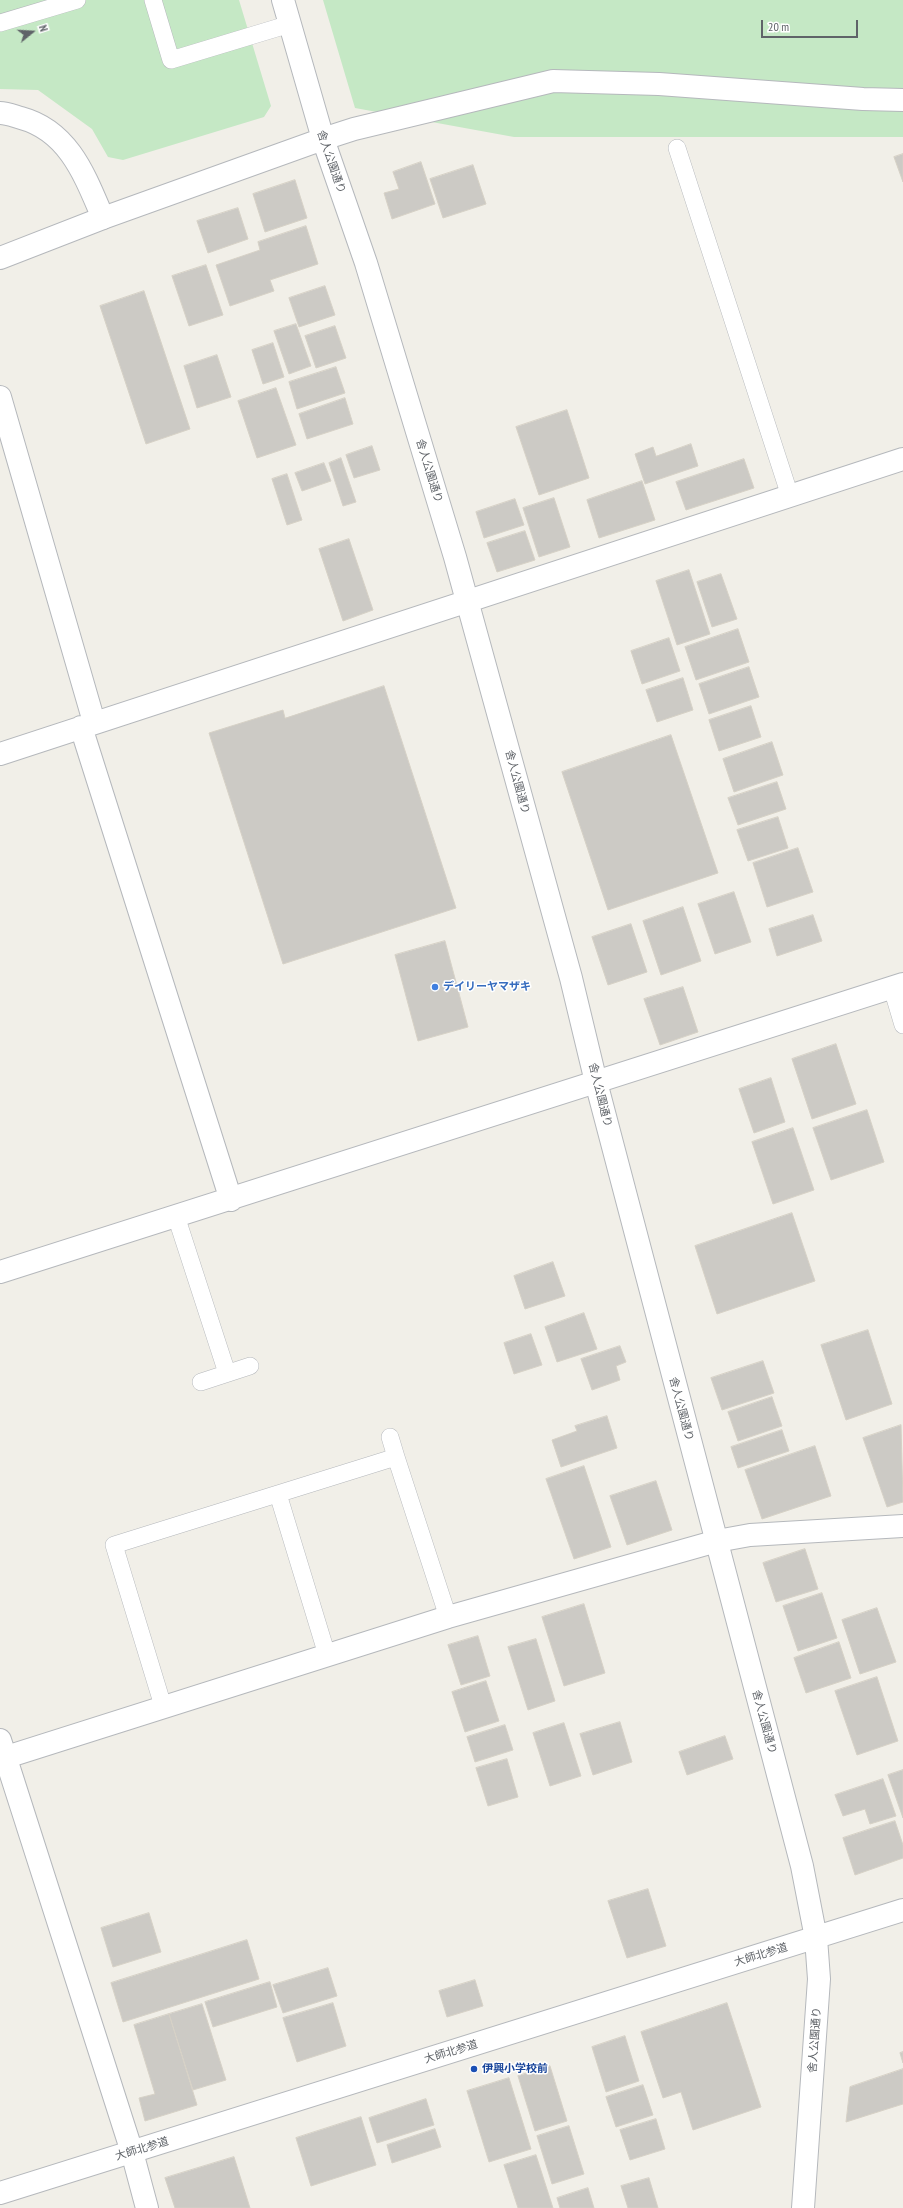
<!DOCTYPE html>
<html>
<head>
<meta charset="utf-8">
<style>
  body { margin:0 }
  #map { position:relative; width:903px; height:2208px; overflow:hidden; background:#f1efe8; font-family:"PT Sans Narrow",sans-serif }
  canvas { display:block }
  .north { position:absolute; left:12px; top:12px; width:40px; height:40px; -webkit-text-stroke:3px #fff; paint-order:stroke; rotate:72deg; font-size:11px; font-weight:700; line-height:16px; text-align:center; color:#5f6368 }
  .north::after { content:''; display:block; margin:auto; width:14px; height:18px; background:#5f6368; clip-path:polygon(50% 0,100% 100%,50% 72%,0 100%) }
  .scale { position:absolute; left:761px; top:20px; width:97px; height:18px; box-sizing:border-box; border:2px solid #5f6368; border-top:0; padding-left:5px; font-size:12px; line-height:14px; white-space:nowrap; color:#5f6368; -webkit-text-stroke:3px #fff; paint-order:stroke }
</style>
</head>
<body>
<div id="map">
<canvas width="903" height="2208"></canvas>
<div class="north">N</div>
<div class="scale">20 m</div>
</div>
<script>
const c = document.querySelector('canvas').getContext('2d');
c.lineJoin = 'round';
function fill(path, color) {
  c.fillStyle = color;
  c.fill(path, 'evenodd');
}
function trace(path, color, width, dash) {
  c.strokeStyle = color;
  c.lineWidth = width;
  c.lineCap = dash ? 'butt' : 'round';
  c.setLineDash(dash || []);
  c.stroke(path);
}
function label(font, color, halo, rows, align = 'center') {
  c.font = font + ' "PT Sans Narrow","Noto Sans JP",sans-serif';
  c.lineWidth = 3;
  c.setLineDash([]);
  c.textBaseline = 'middle';
  c.strokeStyle = halo;
  c.fillStyle = color;
  for (const [text, x, y, turn = 0] of rows) {
    c.save();
    c.translate(x, y);
    c.rotate((+turn || 0) * Math.PI / 180);
    c.textAlign = isNaN(turn) ? turn : align;
    if (halo) c.strokeText(text, 0, 0);
    c.fillText(text, 0, 0);
    c.restore();
  }
}
fill(new Path2D(`
  M0,0H239L271,106L264,117L123,160L108,157L92,129L38,90L0,89Z
  M323,0H903V137H514L355,108Z`), '#c5e8c5');
const building = new Path2D(`
  M903,154V182L894,157Z
  M421,162L435,204L392,219L384,193L399,189L393,172Z
  M473,165L486,204L443,218L430,179Z
  M295,180L307,218L265,232L253,194Z
  M238,208L248,239L208,253L197,221Z
  M306,226L318,264L270,280L274,291L230,306L216,265L260,250L258,242Z
  M206,265L223,315L189,326L172,276Z
  M325,286L335,315L299,327L289,298Z
  M144,291L190,429L146,444L100,306Z
  M296,324L311,366L289,374L274,331Z
  M335,326L346,358L316,368L305,336Z
  M273,343L284,377L263,384L252,350Z
  M217,355L231,397L197,408L184,366Z
  M336,367L345,393L297,409L289,382Z
  M276,388L296,445L257,458L238,401Z
  M345,398L353,424L307,439L299,414Z
  M567,410L589,478L539,495L516,427Z
  M691,444L698,466L645,484L635,454L653,447L656,456Z
  M372,446L380,470L354,478L346,455Z
  M341,458L356,502L343,506L329,463Z
  M744,459L754,488L686,510L676,482Z
  M324,463L331,481L302,491L295,473Z
  M287,474L302,520L287,525L272,479Z
  M642,481L655,520L599,538L587,500Z
  M554,498L570,547L539,557L523,508Z
  M515,499L524,525L484,538L476,512Z
  M525,531L535,560L497,572L487,543Z
  M349,539L373,610L343,621L319,549Z
  M689,570L710,634L677,645L656,581Z
  M721,574L737,619L712,627L697,582Z
  M738,629L749,662L696,680L685,647Z
  M669,638L680,671L642,684L631,651Z
  M749,667L759,697L709,714L699,684Z
  M683,678L693,710L657,722L646,690Z
  M384,686L456,908L283,964L209,733L283,710L285,718Z
  M751,706L761,737L719,751L709,720Z
  M671,735L718,873L608,910L562,772Z
  M772,742L783,775L734,792L723,759Z
  M777,782L786,809L738,825L728,798Z
  M778,817L788,848L748,861L737,830Z
  M798,848L813,892L767,907L753,863Z
  M734,892L751,942L715,954L698,904Z
  M683,907L701,961L661,975L643,921Z
  M813,915L822,941L777,956L769,929Z
  M631,924L647,972L608,985L592,937Z
  M445,941L468,1027L418,1041L395,955Z
  M683,987L698,1032L660,1045L644,999Z
  M836,1044L856,1104L812,1119L792,1059Z
  M771,1078L785,1122L754,1133L739,1089Z
  M867,1110L884,1162L831,1180L813,1128Z
  M793,1128L814,1190L773,1204L752,1142Z
  M792,1213L815,1281L717,1314L695,1246Z
  M553,1262L565,1296L525,1309L514,1276Z
  M584,1313L597,1349L557,1362L545,1327Z
  M868,1330L892,1404L846,1420L821,1345Z
  M531,1334L542,1365L514,1374L504,1343Z
  M620,1346L626,1362L616,1366L620,1380L592,1390L581,1359Z
  M763,1361L774,1393L722,1410L711,1378Z
  M772,1397L782,1426L738,1441L728,1412Z
  M607,1416L617,1448L561,1467L552,1440L577,1431L575,1426Z
  M901,1425L903,1502L887,1507L863,1438Z
  M782,1430L789,1451L738,1468L731,1447Z
  M815,1446L831,1496L762,1519L745,1470Z
  M584,1466L611,1547L574,1559L546,1479Z
  M656,1481L672,1530L627,1545L610,1496Z
  M805,1549L818,1589L776,1602L763,1563Z
  M822,1593L837,1638L798,1651L783,1606Z
  M584,1604L605,1673L564,1686L542,1617Z
  M877,1608L896,1662L860,1674L842,1620Z
  M478,1636L490,1676L461,1685L448,1645Z
  M536,1639L555,1701L528,1710L508,1647Z
  M839,1642L851,1678L806,1693L794,1658Z
  M877,1677L898,1741L857,1755L835,1691Z
  M486,1681L499,1721L465,1732L452,1692Z
  M620,1722L632,1762L593,1775L580,1734Z
  M564,1723L581,1776L550,1786L533,1733Z
  M505,1725L513,1750L475,1762L467,1737Z
  M725,1736L733,1759L687,1775L679,1752Z
  M507,1759L518,1797L488,1806L476,1768Z
  M903,1770V1818L888,1775Z
  M883,1779L896,1816L870,1824L865,1809L843,1816L835,1795Z
  M895,1821L903,1845V1858L855,1875L843,1838Z
  M648,1889L666,1946L627,1958L608,1901Z
  M149,1913L161,1952L113,1967L101,1928Z
  M247,1940L259,1979L123,2022L111,1983Z
  M328,1968L337,1996L283,2013L273,1985Z
  M475,1980L483,2006L447,2017L439,1991Z
  M270,1982L277,2007L213,2027L205,2002Z
  M333,2003L346,2046L297,2062L283,2018Z
  M727,2003L761,2107L693,2130L681,2092L663,2098L641,2032Z
  M202,2004L226,2080L193,2090L169,2014Z
  M169,2014L197,2105L145,2121L139,2098L155,2094L134,2025Z
  M625,2036L639,2081L606,2092L592,2047Z
  M903,2052V2063L900,2053Z
  M550,2066L567,2121L535,2131L518,2076Z
  M903,2069V2104L846,2122L850,2087Z
  M509,2078L531,2149L489,2162L467,2091Z
  M643,2085L653,2115L616,2127L606,2097Z
  M426,2099L434,2125L377,2143L369,2118Z
  M361,2117L376,2165L311,2186L296,2138Z
  M656,2119L665,2149L630,2160L620,2130Z
  M569,2126L584,2174L552,2184L537,2136Z
  M435,2129L441,2147L392,2163L387,2145Z
  M536,2155L553,2208H518L504,2165Z
  M234,2157L250,2208H175L165,2178Z
  M649,2178L658,2208H628L621,2186Z
  M588,2188L594,2208H560L557,2198Z`);
fill(building, '#cccac5');
trace(building, '#d6d1c6', 1);
const service = new Path2D(`
  M153,0L171,60L290,24
  M0,23L77,0
  M677,148L790,496
  M892,988L903,1025
  M176,1216L227,1373
  M201,1382L250,1366
  M390,1437L396,1457
  M278,1494L327,1655
  M163,1706L114,1545L396,1457L448,1617`);
const minor = new Path2D(`
  M323,139L354,129L553,81L659,84L863,99L903,100
  M0,258L103,218
  M0,397L94,722
  M81,727L231,1200
  M0,754L903,459
  M0,1272L903,984
  M0,1740L132,2152L147,2208
  M0,1759L448,1617L717,1541L750,1535L903,1526`);
const tertiary = new Path2D(`
  M283,0L323,139L366,263L455,557L571,978L596,1082L802,1866L816,1938L819,1979L803,2208
  M0,113C7,113 14,116 21,118C69,131 85,176 103,218L323,139
  M0,2193L903,1910`);
trace(service, '#b5b8bc', 18);
trace(minor, '#b5b8bc', 24);
trace(tertiary, '#b5b8bc', 24);
trace(service, '#fff', 17);
trace(minor, '#fff', 22);
trace(tertiary, '#fff', 22);
for (const [x, y, r, color] of [
  [435,987,4,"#3f7fe0"],
  [474,2069,4,"#1a4fb4"]
]) {
  const dot = new Path2D();
  dot.arc(x, y, r, 0, 2 * Math.PI);
  c.fillStyle = color;
  c.fill(dot);
  trace(dot, '#fff', 1.5);
}
label('11px', '#5f6368', '#fff', [
  ["舎人公園通り",331,162,71],
  ["舎人公園通り",429,471,73],
  ["舎人公園通り",517,782,75],
  ["舎人公園通り",600,1095,76],
  ["舎人公園通り",681,1409,75],
  ["舎人公園通り",764,1722,75],
  ["大師北参道",761,1955,-17],
  ["舎人公園通り",815,2040,-86],
  ["大師北参道",451,2052,-17],
  ["大師北参道",142,2149,-17]
]);
label('bold 11px', '#366cbe', '#fff', [
  ["デイリーヤマザキ",443,987]
], 'left');
label('bold 11px', '#164399', '#fff', [
  ["伊興小学校前",482,2069]
], 'left');
</script>
</body>
</html>
